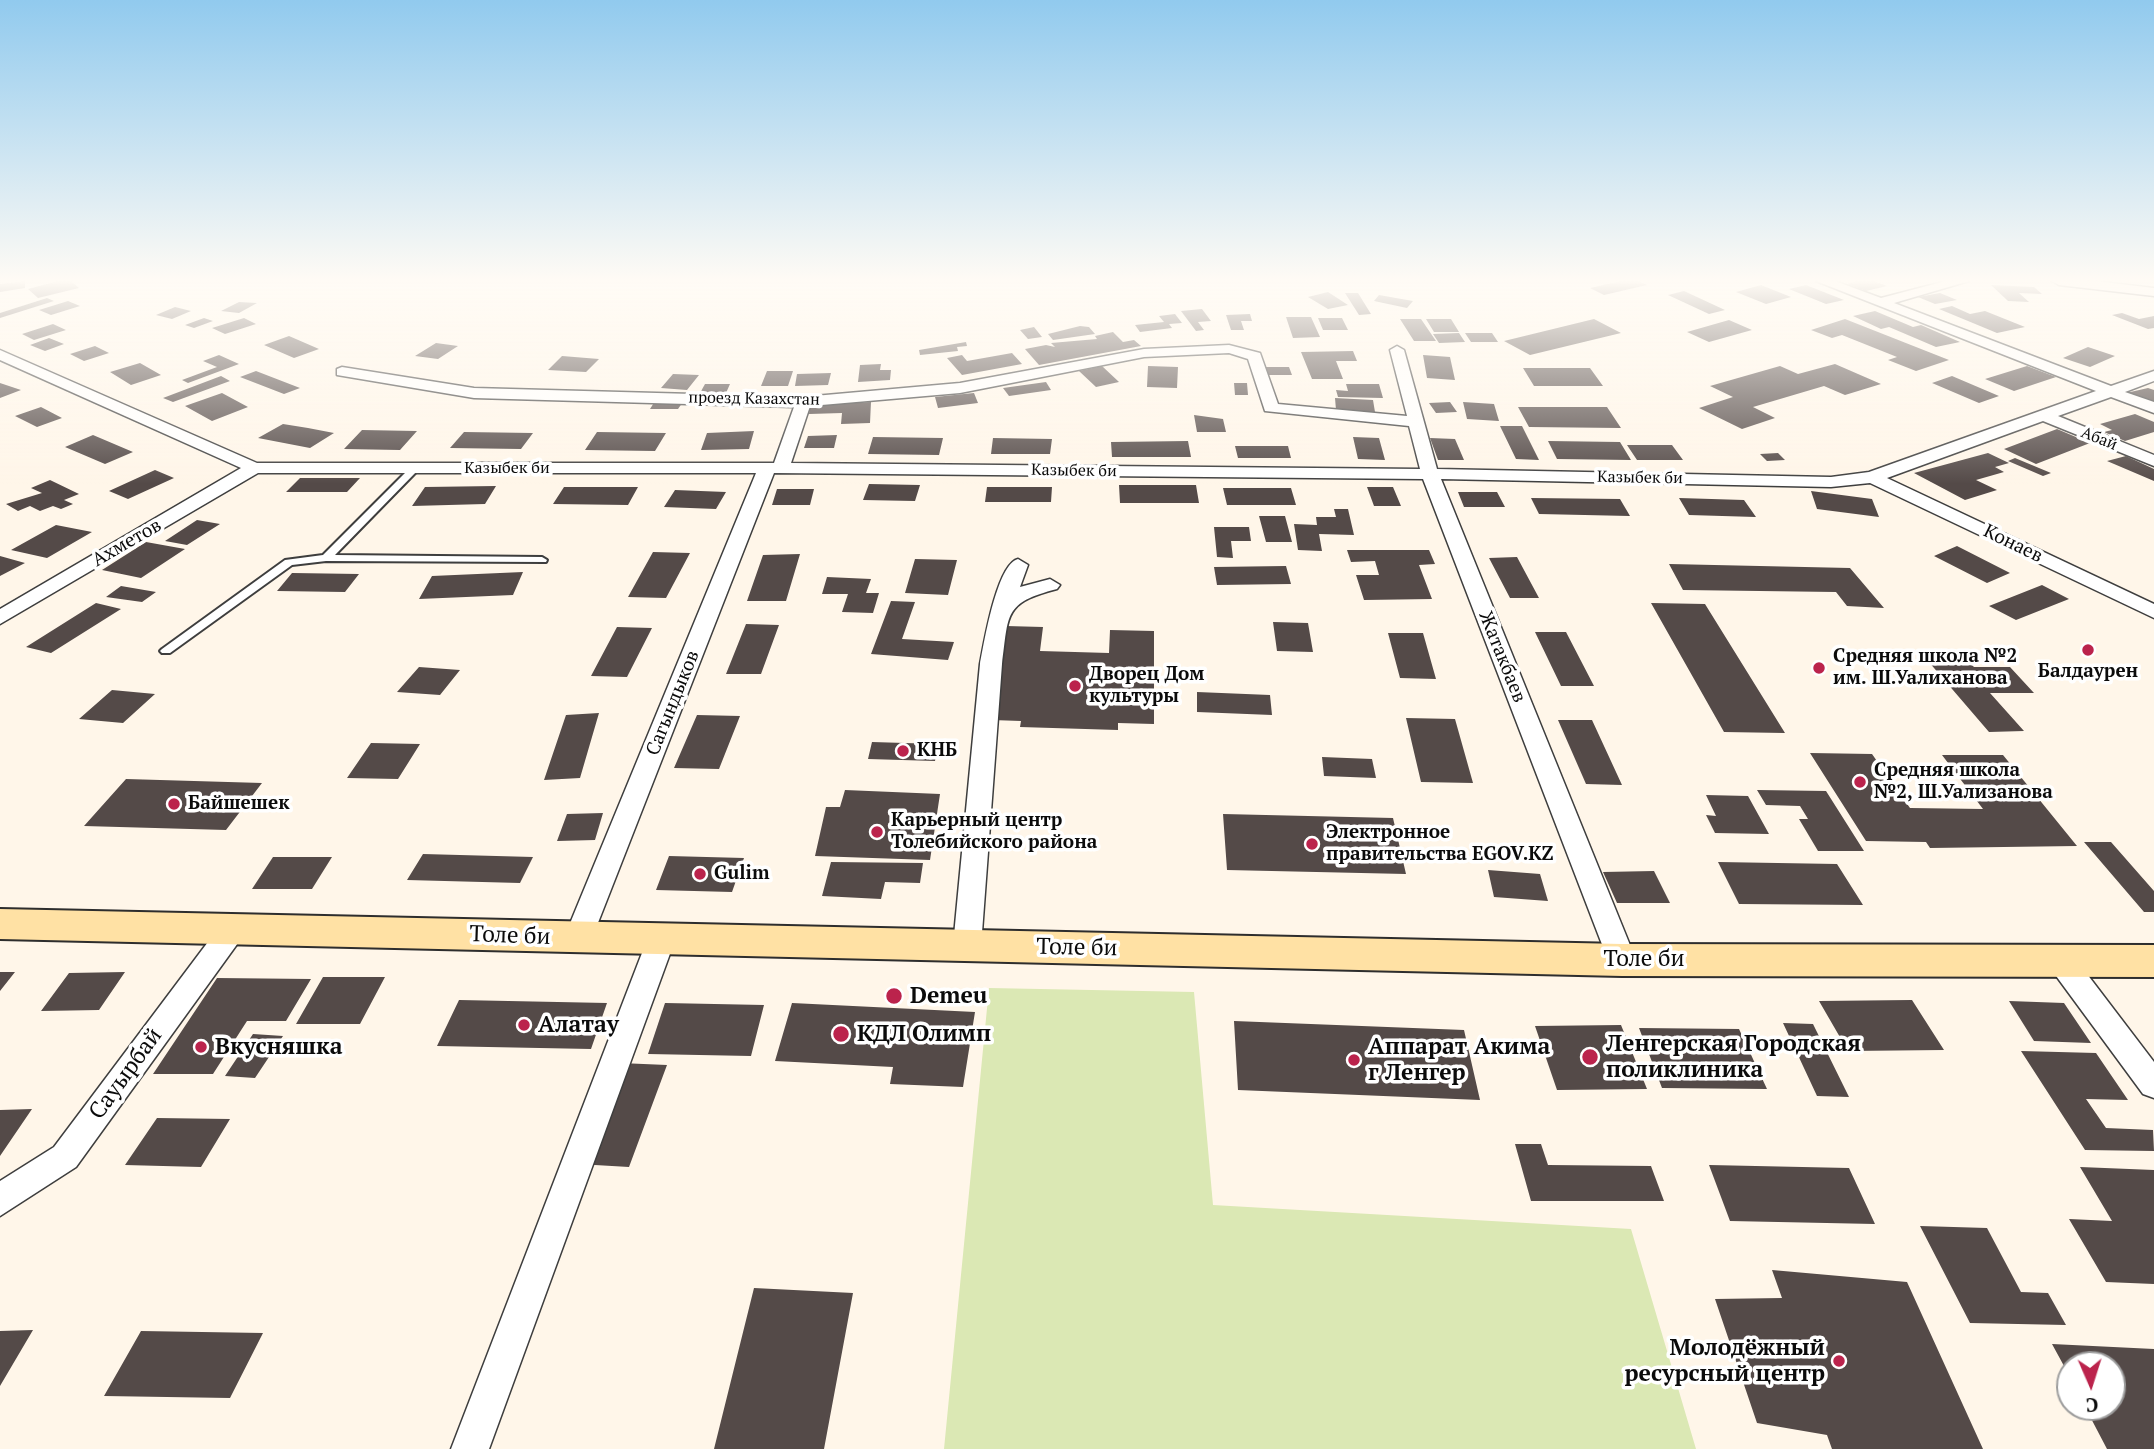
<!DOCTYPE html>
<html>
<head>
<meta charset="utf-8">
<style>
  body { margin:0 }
  #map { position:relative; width:2154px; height:1449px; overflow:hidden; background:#fff6e9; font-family:"PT Serif",serif }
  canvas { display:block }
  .north { position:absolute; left:2056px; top:1351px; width:70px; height:70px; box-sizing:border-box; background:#fff; border:2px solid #9d9d9d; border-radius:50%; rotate:177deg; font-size:19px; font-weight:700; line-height:28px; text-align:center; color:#0b0b0b }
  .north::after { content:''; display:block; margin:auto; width:24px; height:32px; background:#bb234c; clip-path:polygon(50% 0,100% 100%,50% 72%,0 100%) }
</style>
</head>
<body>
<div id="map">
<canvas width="2154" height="1449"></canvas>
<div class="north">С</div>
</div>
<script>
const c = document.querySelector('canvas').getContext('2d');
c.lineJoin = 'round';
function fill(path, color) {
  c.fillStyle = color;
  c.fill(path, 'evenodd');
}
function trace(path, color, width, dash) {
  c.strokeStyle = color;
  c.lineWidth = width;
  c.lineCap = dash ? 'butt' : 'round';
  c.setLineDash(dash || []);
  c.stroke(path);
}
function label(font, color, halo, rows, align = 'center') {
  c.font = font + ' "PT Serif",serif';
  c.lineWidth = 7;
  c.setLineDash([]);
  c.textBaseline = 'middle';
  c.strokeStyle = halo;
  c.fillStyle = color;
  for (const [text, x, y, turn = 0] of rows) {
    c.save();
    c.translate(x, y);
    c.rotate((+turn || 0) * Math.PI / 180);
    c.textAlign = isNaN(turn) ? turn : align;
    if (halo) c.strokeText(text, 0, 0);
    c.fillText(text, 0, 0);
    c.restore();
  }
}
fill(new Path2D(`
  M989,988L1194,992L1213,1205L1631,1229L1696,1449H944Z`), '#dbe8b4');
fill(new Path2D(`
  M25,281V288L0,292V284Z
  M58,281H71L79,288L38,298L28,289Z
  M1621,281H1639L1647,285L1604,295L1590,288Z
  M1857,281H1874L1887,286L1866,291L1847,284Z
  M1761,285L1791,297L1766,304L1736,292Z
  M1806,285L1844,300L1826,304L1789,289Z
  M1991,285L2034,287L2042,294L2019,293L2029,302L2008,301Z
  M1684,291L1725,310L1709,314L1668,295Z
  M1328,292L1348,305L1328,309L1308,297Z
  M1345,293H1358L1371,314L1359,315Z
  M1940,293L1957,300L1935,304L1918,297Z
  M1379,295L1413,301L1407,308L1374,301Z
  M47,298L54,301L0,318V313Z
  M68,301L80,306L51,315L39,310Z
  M239,302L257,303L239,313L221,311Z
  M1952,306L1970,314L1985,311L2025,327L1997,333L1939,309Z
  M175,307L191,311L172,319L156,315Z
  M1202,309L1211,321L1198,322L1204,330L1196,331L1181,311Z
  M1875,311L1913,327L1921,325L1960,342L1936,347L1889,327L1881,329L1853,316Z
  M2122,313L2139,319L2154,316V328L2148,329L2112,315Z
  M1175,314L1182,323L1169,324L1172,328L1140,332L1135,325L1164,322L1159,316Z
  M1250,314L1252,321H1241L1244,330H1231L1226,315Z
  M1286,317H1311L1320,337L1293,338Z
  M204,318L213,321L194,328L185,325Z
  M244,318L256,324L225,334L212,328Z
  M1318,318H1342L1348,330H1323Z
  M1400,319H1421L1436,341H1414Z
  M1426,319H1451L1459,332H1434Z
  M1594,319L1621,333L1530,355L1504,341Z
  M1845,319L1949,360L1916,371L1888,360L1897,357L1842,335L1832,338L1811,330Z
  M1729,320L1752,330L1709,342L1687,332Z
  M53,324L66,330L34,340L22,334Z
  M1080,326L1089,327L1095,334L1053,340L1048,334Z
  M1034,327L1042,337L1028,339L1020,330Z
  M1113,332L1123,342L1134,340L1141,346L1039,365L1025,349L1046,345L1055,347L1051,343L1097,339L1095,336Z
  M1459,333L1465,342L1439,343L1433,334Z
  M1465,333H1492L1498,342H1471Z
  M289,336L319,349L294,358L264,345Z
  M49,338L64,344L45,351L30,345Z
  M966,342L967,346L957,347L958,351L920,355L919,350Z
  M436,343L458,346L438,359L415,356Z
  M95,346L109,353L84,361L70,354Z
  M2088,347L2115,356L2090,367L2063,358Z
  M1353,351L1357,361H1336L1343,379H1312L1301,352Z
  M1012,353L1022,364L962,375L947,358L962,355L967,361Z
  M219,355L239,364L188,383L182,380L217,367L203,361Z
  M1423,355L1450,357L1455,380L1427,378Z
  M562,356L599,359L586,372L548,370Z
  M140,363L161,375L131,385L110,372Z
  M881,364L880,370H891L890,380L858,382L860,365Z
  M1835,364L1881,384L1845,395L1824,386L1753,407L1775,418L1742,429L1699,408L1733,397L1710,386L1780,366L1798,374Z
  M1102,366L1119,382L1096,387L1079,371Z
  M1148,366L1178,367L1177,388L1147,387Z
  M2027,366L2056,377L2014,391L1985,379Z
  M1259,367H1289L1292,375H1261Z
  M1523,368H1590L1603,386H1534Z
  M256,371L300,388L284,394L240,377Z
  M767,371H793L788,386H761Z
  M831,373L828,385L795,386L797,374Z
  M673,374L699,375L687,390L661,388Z
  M221,376L230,381L173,402L163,398Z
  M1952,376L1999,396L1979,403L1932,383Z
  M1046,382L1051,390L1009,396L1003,388Z
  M0,383L21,390L0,398Z
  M1234,383H1247L1248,395H1235Z
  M705,384H730L726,393H700Z
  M1346,384H1379L1383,398L1338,397L1336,390L1348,391Z
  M2148,388L2154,390V405L2126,393Z
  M222,393L248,407L212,421L185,406Z
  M974,393L978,403L938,408L935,397Z
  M657,398L685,399L678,409H650Z
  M1335,398L1373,400L1375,412L1336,410Z
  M871,402L870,423L841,424L842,413L809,414L810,405Z
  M1450,402L1457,412L1436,413L1429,403Z
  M1463,402L1494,404L1499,421L1467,419Z
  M41,407L62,418L37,427L15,416Z
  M1518,407H1607L1621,428L1529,427Z
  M2135,414L2154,422V432L2125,441L2104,432L2112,430L2100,424Z
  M1194,415L1223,419L1226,432H1197Z
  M283,424L308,428L334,433L310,448L258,438Z
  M1500,426H1522L1539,460L1516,459Z
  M2057,429L2090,443L2036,464L2004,449Z
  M362,430L417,431L400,450L344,449Z
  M754,431L749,449L701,450L707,433Z
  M464,432L533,433L521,449L450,448Z
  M597,432L666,433L655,451L585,450Z
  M93,435L133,452L105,464L65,447Z
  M837,435L834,448H804L808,436Z
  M873,437L943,438L939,455L868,454Z
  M1353,437L1379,438L1385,460L1358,459Z
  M993,438L1052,439L1050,454H991Z
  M1430,438L1455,439L1464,460H1438Z
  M1188,441L1191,457H1112L1111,442Z
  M1548,441L1620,442L1631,460L1557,459Z
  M1627,445H1672L1683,460H1637Z
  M1235,446H1288L1291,458H1238Z
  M1778,453L1785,460L1767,461L1760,454Z
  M1988,453L2009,463L1995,467L2004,472L1976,480L1997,490L1965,500L1914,473Z
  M2126,456L2154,469V481L2107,461Z
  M2015,458L2051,473L2043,476L2008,461Z
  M155,470L174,478L128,499L109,491Z
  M300,478H360L347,492H286Z
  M50,480L79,494L64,500L73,504L61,509L53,506L40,511L30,506L18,511L6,504L42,493L31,488Z
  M869,484L920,485L915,501L863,500Z
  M1119,485H1196L1199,503H1120Z
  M496,486L485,504L412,506L425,487Z
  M564,487H638L628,505L553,504Z
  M987,487H1052L1051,502H985Z
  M1367,487H1393L1401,506H1374Z
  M1223,488H1291L1296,505H1227Z
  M777,489H814L810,505H772Z
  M675,490L726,492L716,509L664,507Z
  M1811,491L1872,499L1879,517L1817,509Z
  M1458,492H1497L1505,507H1464Z
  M1531,498L1620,499L1630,516L1539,514Z
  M1679,498L1744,500L1756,517L1689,515Z
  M1334,509H1348L1354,535L1319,534L1322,551L1298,550L1294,524L1317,525L1316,517H1336Z
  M1259,516H1285L1292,542H1266Z
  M197,520L220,524L187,545L165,541Z
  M56,525L92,532L47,558L11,550Z
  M1214,527H1249L1251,541H1231L1233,558L1217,557Z
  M146,542L185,549L141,578L102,570Z
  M1957,546L2010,573L1987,583L1934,556Z
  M1347,550H1429L1435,564L1419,565L1432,599L1364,600L1356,575H1379L1375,561L1351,562Z
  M653,552L690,553L666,598L628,597Z
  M800,554L786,601H747L763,555Z
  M0,556L25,563L0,576Z
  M1517,557L1539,598H1510L1489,558Z
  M915,559L957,560L948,595L905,593Z
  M1669,564L1850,568L1884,608L1847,606L1836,592L1683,590Z
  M1286,566L1291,584L1217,585L1214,567Z
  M523,572L513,595L419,599L432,576Z
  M292,573L359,574L345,592L277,591Z
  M827,577L871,579L866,593H879L873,613L842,612L848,594H822Z
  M2042,585L2069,599L2016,620L1989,606Z
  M121,586L156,592L142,602L106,597Z
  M891,601L915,602L902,639L954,642L948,660L871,654Z
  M96,603L121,609L51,653L26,647Z
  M1651,603L1705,604L1785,733L1724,732Z
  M1273,622L1308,623L1313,652L1277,651Z
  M746,624L779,625L761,674H726Z
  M1006,626L1043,627L1040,651L1109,653L1110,630L1154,631V724L1118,723V730L1020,727L1021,721L992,720Z
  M617,627L652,628L627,677L591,676Z
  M1535,632H1566L1594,686H1561Z
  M1388,633H1423L1436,679L1400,678Z
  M1922,654H1961L1974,667H2010L2034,693H1990L2024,731L1989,732Z
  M419,667L460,670L440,695L397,692Z
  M112,690L155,694L123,723L79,719Z
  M1197,692L1270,695L1272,715L1197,712Z
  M599,713L580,778L544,780L566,715Z
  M697,715L740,716L719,769L674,768Z
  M1406,718L1455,719L1473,783L1421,782Z
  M1558,720H1592L1622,785L1586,784Z
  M872,742L938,744L935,761L868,759Z
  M371,743L420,744L398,779L347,778Z
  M1810,753L1872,754L1910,808L1983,809L1942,755H2003L2077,846L1930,848L1926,842L1866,841Z
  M1322,757L1372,759L1376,778L1324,776Z
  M126,779L262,783L226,830L84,826Z
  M845,790L940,794L930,860L815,856L826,807H840Z
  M1757,790L1826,791L1864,851H1818L1799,819H1808L1800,806L1766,805Z
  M1706,795L1748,796L1769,834L1715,833L1706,815L1716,816Z
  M603,813L595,840L557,841L567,814Z
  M1223,814L1393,818L1406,874L1227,870Z
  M2084,842H2111L2154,891V912H2144Z
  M423,854L533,857L520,883L407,880Z
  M669,856L744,858L732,892L656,890Z
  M273,857H332L312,889H252Z
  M831,862L923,863L920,883L885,882L881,899L822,896Z
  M1718,862L1837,864L1863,905L1739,904Z
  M1488,870L1540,874L1548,901L1494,897Z
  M1654,871L1670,903H1617L1603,872Z
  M0,972H15L0,991Z
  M125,972L99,1010L41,1011L69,973Z
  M323,977H385L360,1024H296Z
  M217,978L311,979L286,1021H247L213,1074H153Z
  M900,990V1001L887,1002L888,991Z
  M459,1000L607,1003L591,1049L437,1046Z
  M1912,1000L1944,1050L1848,1051L1819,1001Z
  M2009,1001L2064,1003L2091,1043L2034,1041Z
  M665,1003L764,1005L751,1056L648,1054Z
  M792,1003L975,1012L963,1087L890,1084L893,1067L775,1061Z
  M1234,1021L1464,1030L1480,1100L1238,1090Z
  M1783,1023L1813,1024L1849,1097L1817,1096Z
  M1621,1025L1647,1089L1557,1090L1535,1026Z
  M1639,1028L1739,1029L1767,1089L1662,1088Z
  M253,1034L283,1036L255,1078L225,1076Z
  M2021,1051L2096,1053L2128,1100L2086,1099L2106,1128L2153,1130L2154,1151L2085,1150Z
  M620,1063L667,1065L629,1167L578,1164Z
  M32,1109L0,1156V1110Z
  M157,1118L230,1119L201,1167L125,1165Z
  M1515,1144H1541L1548,1165L1651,1166L1664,1201H1531Z
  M1709,1165L1849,1168L1875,1224L1730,1221Z
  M2080,1167L2154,1170V1284L2106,1282L2069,1219L2112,1221Z
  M1920,1226L1987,1228L2021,1292L2048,1293L2066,1325L1970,1323Z
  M1772,1270L1907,1282L1983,1449H1832L1827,1435L1757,1423L1715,1299L1782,1298Z
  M754,1288L853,1293L824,1449H714Z
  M33,1330L0,1386V1331Z
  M141,1331L263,1333L230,1398L104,1396Z
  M2052,1344L2154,1349V1449H2107L2085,1407H2112V1365H2070V1377Z`), '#544a48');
const service = new Path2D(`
  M415,465L420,468L418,470L335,555L542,557L547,560L546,562L326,561L292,565L170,653H162L160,651L162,649L285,560L323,555L412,466Z`);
const minor = new Path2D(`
  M1816,281H1835L1881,298L1946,281H1969L1894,303L2111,386L2154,371V381L2125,392L2154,402V413L2111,397L2058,416L2154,455V466L2043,421L1887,478L2154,604V618L1870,483L1831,487L1441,479L1636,960L1632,968L1622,971L1612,968L1608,960L1423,479L774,473L592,938L588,946L578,949L568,946L564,938L756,473H258L0,624V609L241,468L0,360V350L257,463H774L794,407L474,398L337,375V369L342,367L474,388L803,397L960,383L1144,349L1229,345L1260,353L1278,404L1407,416L1390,350L1397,346L1404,350L1437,469L1831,477L1869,472L2096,391ZM1229,353L1248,359L1265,411L1409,426L1420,469L791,463L810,406L960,393L1144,357Z
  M2052,281H2095L2154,288V296L2059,285Z
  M1018,559L1028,565L1020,587L1050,579L1060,585L1057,589C1003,603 1009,614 1002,664L981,946L977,954L967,957L957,954L953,946L980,664C984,643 997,564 1018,559Z
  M233,918L243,922L247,929L243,936L76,1167L0,1216V1181L54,1147L223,922Z
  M661,929L671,932L675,940L489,1449H451L647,940L651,932Z
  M2061,950L2071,953L2154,1062V1098L2143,1094L2051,969L2047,961L2051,953Z`);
const secondary = new Path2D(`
  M0,909L1622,944L2154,945V977L1622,976L0,939Z`);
trace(service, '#3e3e3e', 4);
trace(minor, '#3e3e3e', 3);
trace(secondary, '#2d2d2d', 4);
fill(service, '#fff');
fill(minor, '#fff');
fill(secondary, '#ffe1a4');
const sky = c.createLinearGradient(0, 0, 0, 484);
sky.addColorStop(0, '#91caee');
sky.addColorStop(0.58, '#fffbf5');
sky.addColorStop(1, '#fffbf500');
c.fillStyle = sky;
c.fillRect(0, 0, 2154, 484);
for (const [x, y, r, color] of [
  [2088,650,7,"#bb234c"],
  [1819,668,7,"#bb234c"],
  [1075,686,7,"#bb234c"],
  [903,751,7,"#bb234c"],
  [1860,782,7,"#bb234c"],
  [174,804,7,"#bb234c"],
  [877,832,7,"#bb234c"],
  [1312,844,7,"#bb234c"],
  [700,874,7,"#bb234c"],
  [894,996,9,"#bb234c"],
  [524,1025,7,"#bb234c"],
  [841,1034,9,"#bb234c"],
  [201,1047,7,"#bb234c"],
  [1590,1057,9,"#bb234c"],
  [1354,1060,7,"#bb234c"],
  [1839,1361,7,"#bb234c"]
]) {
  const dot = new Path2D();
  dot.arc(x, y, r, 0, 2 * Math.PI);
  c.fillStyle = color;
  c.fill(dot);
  trace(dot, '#fff', 2.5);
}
label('16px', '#0b0b0b', '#fff', [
  ["проезд Казахстан",754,399,1],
  ["Абай",2099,439,22],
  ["Казыбек би",507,468],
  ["Казыбек би",1074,471,1],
  ["Казыбек би",1640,478,1]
]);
label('19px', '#0b0b0b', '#fff', [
  ["Ахметов",127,543,-30],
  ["Конаев",2013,544,26],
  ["Жатакбаев",1502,657,68],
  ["Сагындыков",673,703,-68]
]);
label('bold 19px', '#0b0b0b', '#fff', [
  ["Средняя школа №2",1833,657],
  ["им. Ш.Уалиханова",1833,679],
  ["Балдаурен",2088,672,"center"],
  ["Дворец Дом",1089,675],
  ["культуры",1089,697],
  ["КНБ",917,751],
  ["Средняя школа",1874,771],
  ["№2, Ш.Уализанова",1874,793],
  ["Байшешек",188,804],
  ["Карьерный центр",891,821],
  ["Толебийского района",891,843],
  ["Электронное",1326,833],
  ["правительства EGOV.KZ",1326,855],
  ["Gulim",714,874]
], 'left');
label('23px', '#0b0b0b', '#fff', [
  ["Толе би",510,936,2],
  ["Толе би",1077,948,1],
  ["Толе би",1644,959],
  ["Сауырбай",126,1074,-54]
]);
label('bold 23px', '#0b0b0b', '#fff', [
  ["Demeu",910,996],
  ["Алатау",538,1025],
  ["КДЛ Олимп",857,1034],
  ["Ленгерская Городская",1606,1044],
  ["поликлиника",1606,1070],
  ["Вкусняшка",215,1047],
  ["Аппарат Акима",1368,1047],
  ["г Ленгер",1368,1073],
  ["Молодёжный",1825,1348,"right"],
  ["ресурсный центр",1825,1374,"right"]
], 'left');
</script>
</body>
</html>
